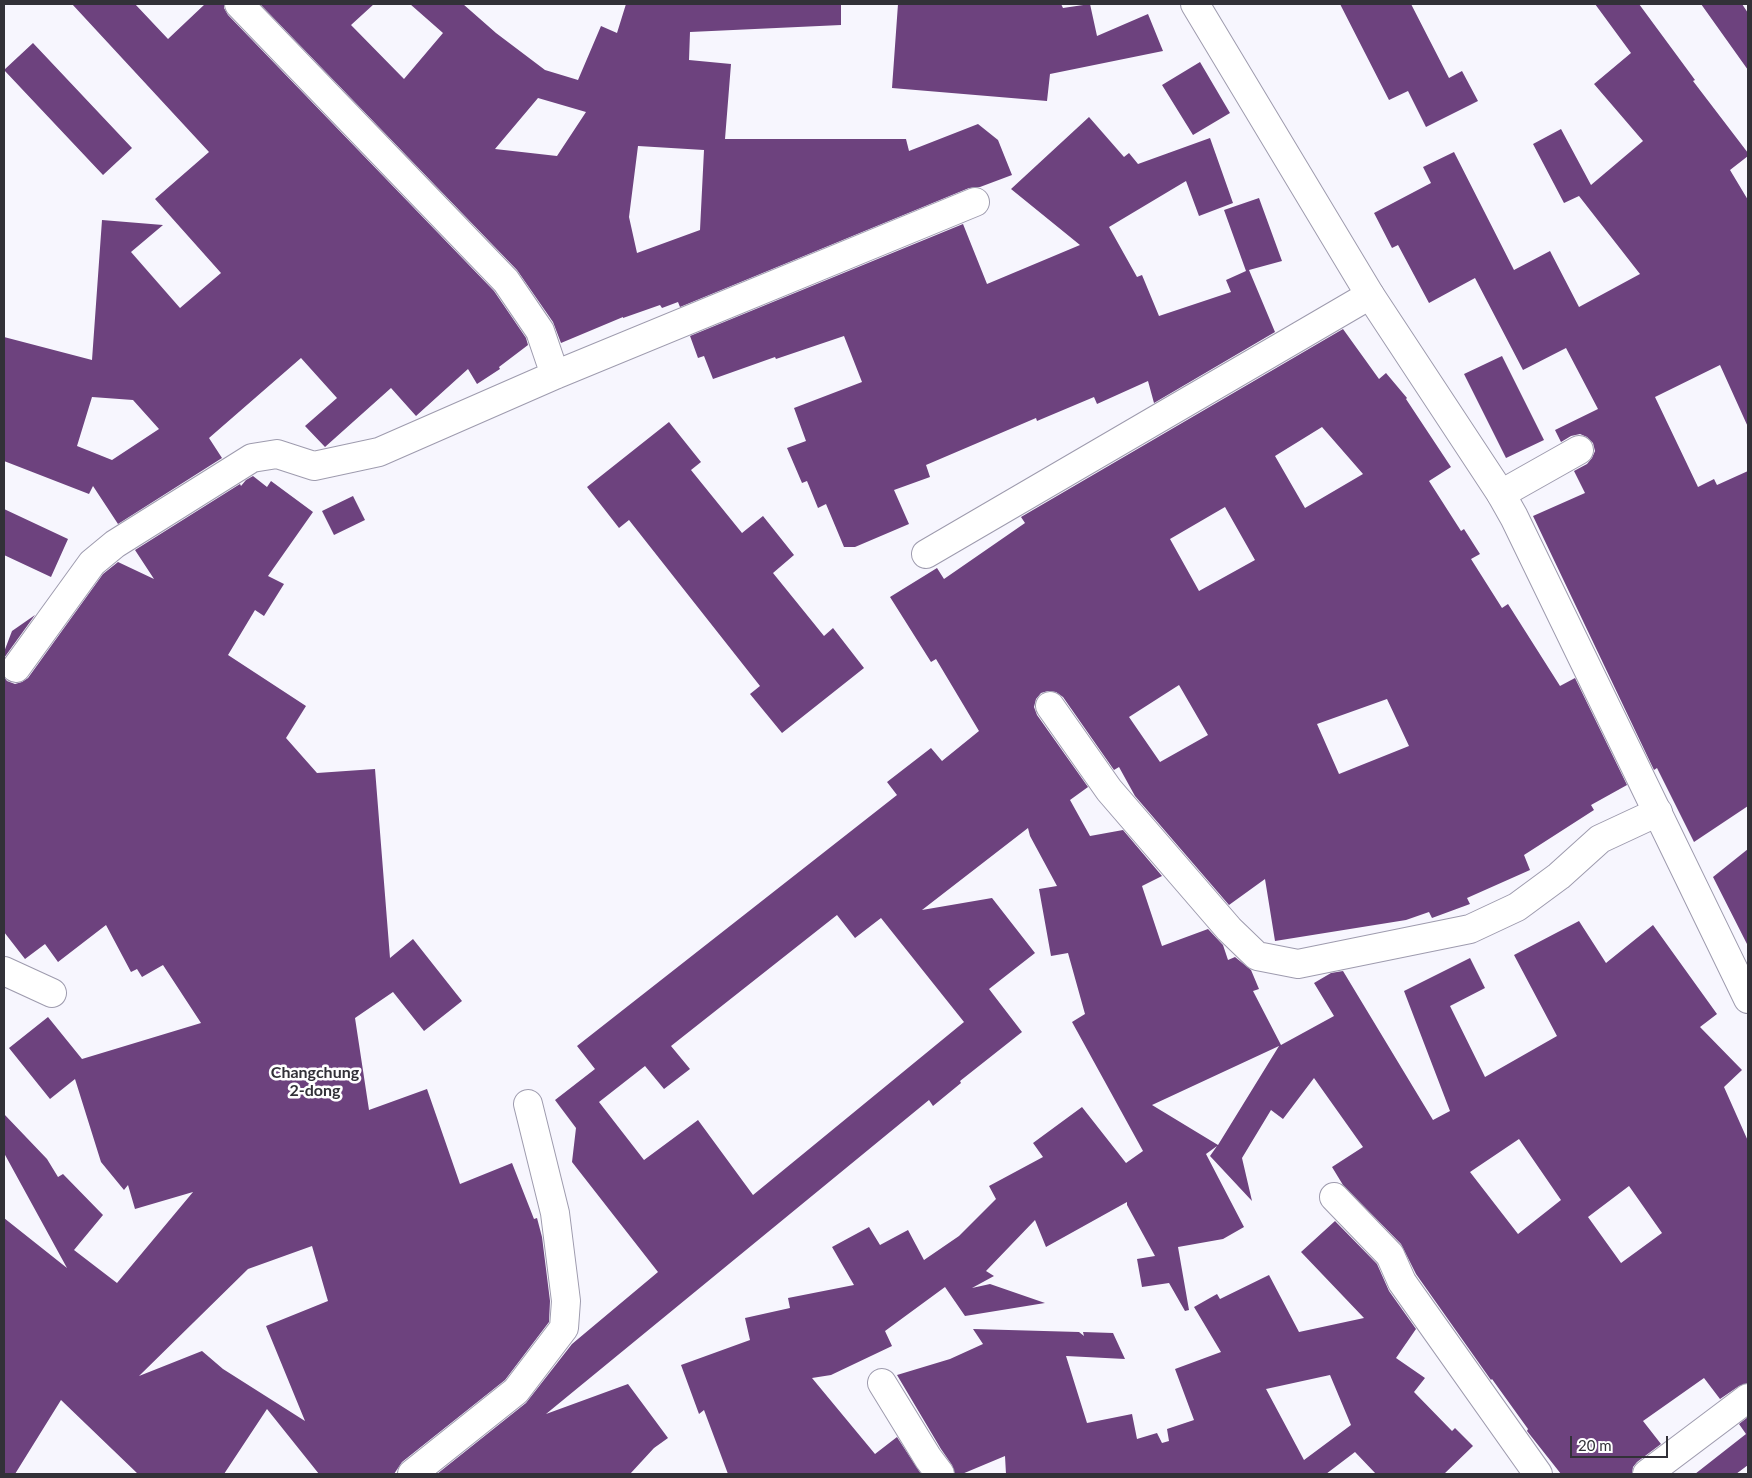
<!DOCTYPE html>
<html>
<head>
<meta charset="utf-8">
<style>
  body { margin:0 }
  #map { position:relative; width:1752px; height:1478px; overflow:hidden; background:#f7f6fe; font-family:Lato,sans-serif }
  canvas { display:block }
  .frame { position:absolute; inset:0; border:5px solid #323138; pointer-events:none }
  .scale { position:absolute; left:1570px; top:1436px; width:98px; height:22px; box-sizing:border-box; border:2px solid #323138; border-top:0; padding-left:6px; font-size:15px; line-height:18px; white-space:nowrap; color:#323138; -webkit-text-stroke:4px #fff; paint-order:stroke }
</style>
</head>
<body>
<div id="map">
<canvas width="1752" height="1478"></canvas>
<div class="frame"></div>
<div class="scale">20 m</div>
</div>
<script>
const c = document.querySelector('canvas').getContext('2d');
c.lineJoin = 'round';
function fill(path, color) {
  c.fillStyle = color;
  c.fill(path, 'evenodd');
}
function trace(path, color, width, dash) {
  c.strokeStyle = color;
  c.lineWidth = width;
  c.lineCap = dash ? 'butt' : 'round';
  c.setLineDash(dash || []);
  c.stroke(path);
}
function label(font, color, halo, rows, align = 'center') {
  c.font = font + ' Lato,sans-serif';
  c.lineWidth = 5;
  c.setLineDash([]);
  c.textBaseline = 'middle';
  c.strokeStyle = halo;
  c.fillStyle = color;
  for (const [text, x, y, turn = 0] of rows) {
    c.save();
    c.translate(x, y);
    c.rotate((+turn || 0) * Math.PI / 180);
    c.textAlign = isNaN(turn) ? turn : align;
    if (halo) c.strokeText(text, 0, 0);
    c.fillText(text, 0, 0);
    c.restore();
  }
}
fill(new Path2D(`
  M72,4H135L168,39L205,4H224V8L228,15L494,291L526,338L528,345L499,367L500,369L477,384L468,369L416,416L391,388L325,447L305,426L337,398L301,358L209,438L222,458L118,524L93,486L89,494L4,461V337L92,360L102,220L163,225L131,252L180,308L221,273L155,199L209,152ZM92,397L133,400L159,429L112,460L77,446Z
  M260,4H374L351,25L404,79L443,33L410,4H463L496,33L545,70L578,80L601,26L617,33L626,4H841V25L690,32L689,60L731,64L725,139H906L909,151L978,124L998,140L1012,175L980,187L969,188L680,307L678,302L662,308L660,305L623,318V317L561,343L553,322L517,270ZM538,98L586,112L557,156L495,149ZM638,146L704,150L700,230L637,253L629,217Z
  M898,4H1061L1063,8L1090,4L1097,36L1148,14L1163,51L1050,74L1047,101L892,88Z
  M1340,4H1411L1449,78L1462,71L1478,101L1426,127L1408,91L1389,100Z
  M1595,4H1639L1695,80L1693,81L1748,153V156L1730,170L1748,200V427L1720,365L1655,397L1698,487L1714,479L1717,485L1748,471V806L1694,842L1657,768L1654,770L1533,516L1585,493L1574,471L1587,464L1592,458L1595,451L1593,443L1587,437L1580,434L1571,436L1561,442L1555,430L1598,409L1566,348L1523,370L1475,278L1429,303L1398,245L1392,248L1374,213L1431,183L1423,167L1454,152L1514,270L1550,251L1579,307L1640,274L1579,196L1564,203L1533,144L1561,129L1591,185L1643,141L1594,84L1631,53Z
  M1701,4H1742L1748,13V70Z
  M33,43L132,148L103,175L4,70Z
  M1200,62L1230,113L1193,135L1162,85Z
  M1089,117L1124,157L1129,153L1138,164L1210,138L1233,203L1199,216L1186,181L1109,227L1137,277L1142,275L1159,316L1231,292L1226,280L1246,271L1224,210L1259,198L1282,261L1249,270L1275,332L1154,403L1148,381L1097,404L1094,397L1037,421L1036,418L926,465L930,477L894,490L909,524L855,547H844L826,504L818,508L807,481L802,483L787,448L806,441L794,408L862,382L844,336L776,359L775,357L713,379L704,356L698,358L690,336L963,224L987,284L1080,245L1011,189Z
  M1343,329L1379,379L1386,373L1407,398L1406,399L1451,467L1429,481L1461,531L1464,529L1480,554L1471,559L1502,608L1508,604L1560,686L1575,678L1627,785L1591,805L1594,810L1524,855L1530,870L1467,898L1470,904L1432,918L1429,912L1406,920L1275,941L1265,879L1229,905L1135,796L1119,767L1114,770L1063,697L1056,692L1048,691L1041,693L1036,699L1034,707L1037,715L1088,787L1070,800L1090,836L1123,830L1162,876L1142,886L1162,946L1208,929L1223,945L1228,960L1235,957L1251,970L1259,989L1253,991L1281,1045L1334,1016L1314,983L1331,973L1343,971L1433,1120L1450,1111L1404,991L1470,958L1485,988L1450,1006L1485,1077L1557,1036L1514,955L1579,921L1606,963L1653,925L1717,1014L1700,1027L1742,1070L1724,1087L1748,1141V1383L1739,1386L1720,1399L1704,1378L1643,1421L1661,1444L1637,1462L1633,1467L1632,1474H1561L1527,1431L1528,1429L1492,1379L1491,1380L1416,1274L1401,1244L1343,1185L1332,1167L1363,1147L1314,1078L1283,1119L1271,1110L1242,1158L1252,1201L1210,1156L1217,1146L1206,1154L1244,1227L1223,1239L1178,1247L1189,1310L1185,1311L1169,1283L1142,1287L1137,1259L1155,1256L1127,1205V1202L1046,1247L1035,1220L986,1271L994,1276L972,1288L990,1284L1045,1303L965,1316L945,1287L885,1331L892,1346L831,1375L812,1378L875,1454L897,1437L921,1474H728L704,1410L699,1414L681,1365L750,1340L745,1318L790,1308L788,1298L854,1285L832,1247L869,1227L880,1245L908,1230L924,1260L959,1236L996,1199L989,1186L1043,1157L1033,1143L1082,1107L1126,1163L1143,1151L1072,1022L1085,1014L1068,953L1051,956L1039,889L1057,886L1030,836L1028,828L922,910L992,898L1035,953L989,989L1022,1032L960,1081L961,1083L933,1106L929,1100L546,1414L628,1384L668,1438L654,1448L630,1474H437L526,1403L572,1344L658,1272L572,1162L576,1128L555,1100L595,1069L577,1046L897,795L887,782L931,748L942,761L979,731L936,659L931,662L890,597L937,568L944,579L1025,523L1021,517ZM1322,427L1363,474L1305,508L1275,456ZM1225,507L1255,560L1199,591L1170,539ZM1179,685L1208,735L1160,762L1129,717ZM1387,699L1409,746L1339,774L1317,724ZM837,915L855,938L881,918L964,1022L753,1195L698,1120L644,1160L599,1102L645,1066L664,1089L690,1069L671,1046ZM1279,1046L1218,1145L1152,1105ZM1519,1139L1561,1200L1518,1234L1470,1172ZM1629,1186L1662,1233L1621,1263L1588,1217Z
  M1502,356L1544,440L1506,458L1464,374Z
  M669,422L701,462L691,470L742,533L763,516L794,555L773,573L824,636L833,628L864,668L782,733L750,694L760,686L629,520L619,528L587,487Z
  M253,476L267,487L271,481L313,512L268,576L284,584L264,616L255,610L228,655L306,706L286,738L317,773L375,769L390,958L413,939L462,1001L424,1031L393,992L355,1018L369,1110L427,1089L460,1184L512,1163L534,1219L537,1218L542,1237L550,1301L549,1322L505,1380L402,1462L394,1474H319L267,1409L224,1474H138L61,1400L15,1474H4V1218L67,1268L4,1153V1114L47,1159L58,1177L63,1174L103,1215L74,1250L117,1283L193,1192L135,1209L128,1185L124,1190L101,1162L75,1079L50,1099L9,1048L48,1017L82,1059L201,1023L163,965L142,977L137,969L131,972L106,925L58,962L45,944L25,959L4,932V677L7,681L15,684L22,682L28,678L103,574L118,562L154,579L135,550L240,484L241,486L246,480ZM312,1246L328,1301L266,1326L305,1421L223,1369L202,1351L139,1376L248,1269Z
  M353,496L365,520L334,535L322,511Z
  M4,509L68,539L51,577L4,555Z
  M35,615L4,658V652L12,631Z
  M1748,849V946L1713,877Z
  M1335,1221L1377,1264L1389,1291L1416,1329L1396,1358L1425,1378L1414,1392L1452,1431L1455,1428L1473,1446L1444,1474H1376L1355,1452L1326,1474H1006L1005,1456L962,1474H955L952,1465L941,1449L897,1375L950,1359L983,1344L973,1329L1079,1332L1084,1336L1083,1332L1113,1333L1125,1359L1066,1356L1087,1423L1132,1414L1137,1439L1157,1433L1162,1443L1169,1441L1167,1429L1194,1420L1175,1369L1221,1352L1194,1307L1217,1294L1220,1299L1269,1275L1299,1332L1364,1318L1301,1252ZM1330,1375L1351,1425L1304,1460L1266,1389Z
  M1748,1417V1465L1736,1474H1695L1746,1434L1739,1424Z`), '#6d427e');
const minor = new Path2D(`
  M239,4L506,281L540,331L555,375
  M1501,494L1579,450
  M926,554L1370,295
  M16,668L92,563L115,544L252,458L277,454L314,466L379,452L555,375L975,202
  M1050,706L1109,790L1229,929L1257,956L1298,964L1470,929L1517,907L1559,876L1600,839L1658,812
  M4,971L52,993
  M1334,1197L1390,1255L1402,1282L1538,1474
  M882,1383L928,1458L940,1474
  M412,1474L516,1391L564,1328L566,1301L555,1213L528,1104
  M1647,1474L1748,1398`);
const tertiary = new Path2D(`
  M1195,4L1370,295L1501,494L1514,517L1748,999`);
trace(minor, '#9e9bae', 30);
trace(tertiary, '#9e9bae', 30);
trace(minor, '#fff', 28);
trace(tertiary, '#fff', 28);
label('bold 16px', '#323138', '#fff', [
  ["Changchung",315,1073],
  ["2-dong",315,1091]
]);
</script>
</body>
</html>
